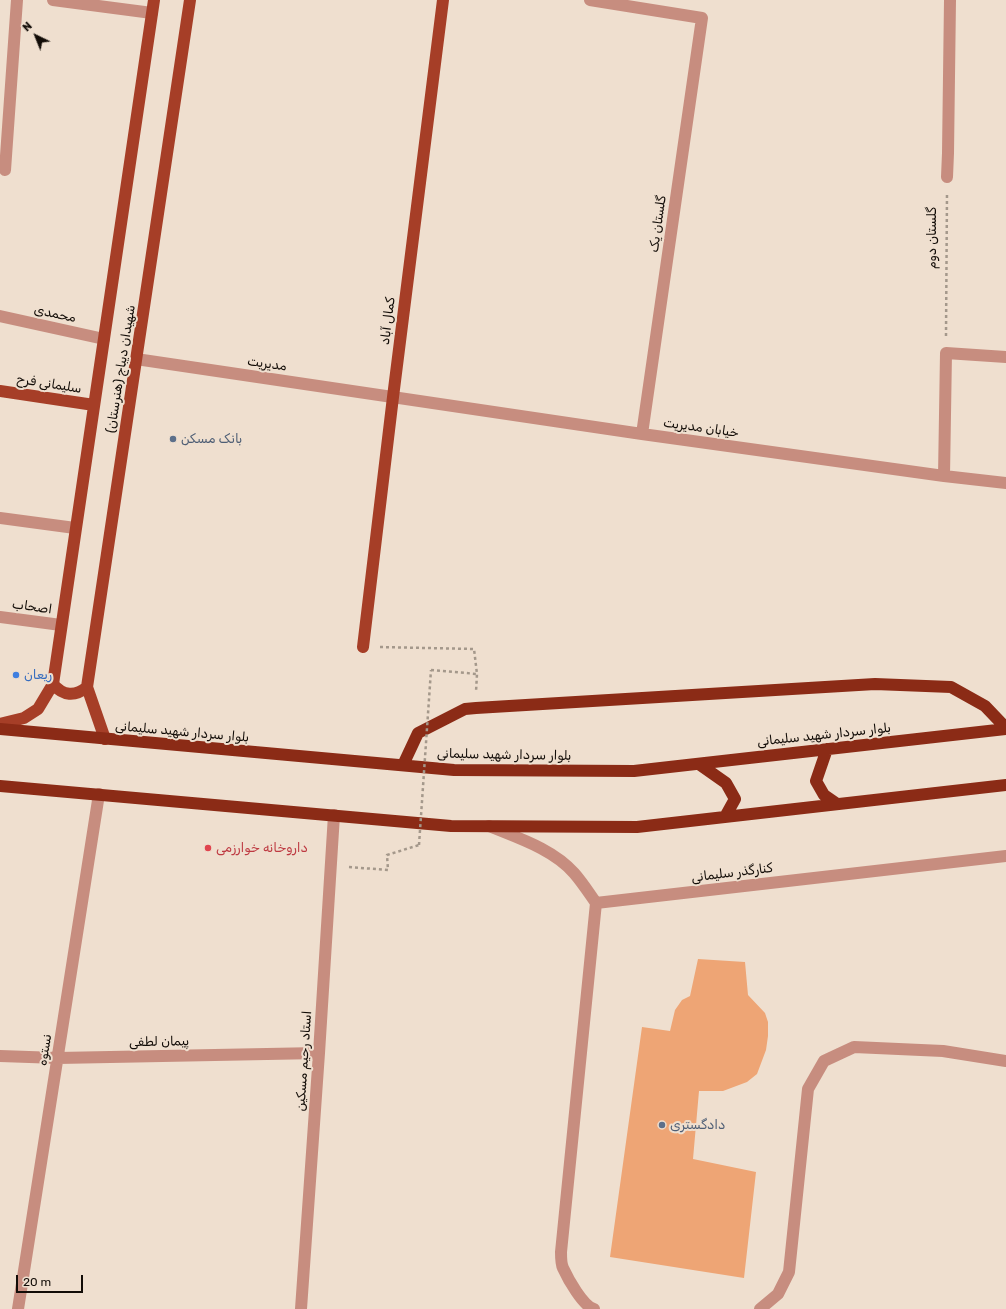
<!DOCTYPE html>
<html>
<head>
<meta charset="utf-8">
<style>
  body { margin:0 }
  #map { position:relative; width:1006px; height:1309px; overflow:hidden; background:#efdfcf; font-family:Rubik,sans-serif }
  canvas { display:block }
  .north { position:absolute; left:16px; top:16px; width:40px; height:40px; -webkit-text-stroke:3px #efdfcf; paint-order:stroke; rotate:317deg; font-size:11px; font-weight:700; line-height:16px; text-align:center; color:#120c07 }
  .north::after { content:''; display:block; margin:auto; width:14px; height:18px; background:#120c07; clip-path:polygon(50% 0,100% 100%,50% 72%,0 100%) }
  .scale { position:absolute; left:16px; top:1275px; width:67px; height:18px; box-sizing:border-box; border:2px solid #120c07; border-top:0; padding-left:5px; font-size:12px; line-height:14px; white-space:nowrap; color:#120c07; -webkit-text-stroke:3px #efdfcf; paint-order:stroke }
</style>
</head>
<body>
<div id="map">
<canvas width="1006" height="1309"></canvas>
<div class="north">N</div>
<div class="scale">20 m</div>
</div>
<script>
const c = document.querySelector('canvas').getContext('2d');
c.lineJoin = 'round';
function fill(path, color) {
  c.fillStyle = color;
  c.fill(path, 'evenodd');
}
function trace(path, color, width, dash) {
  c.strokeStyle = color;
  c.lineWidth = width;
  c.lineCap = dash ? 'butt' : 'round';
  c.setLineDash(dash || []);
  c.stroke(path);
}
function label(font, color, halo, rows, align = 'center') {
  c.font = font + ' Rubik,"Noto Naskh Arabic",sans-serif';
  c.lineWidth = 4;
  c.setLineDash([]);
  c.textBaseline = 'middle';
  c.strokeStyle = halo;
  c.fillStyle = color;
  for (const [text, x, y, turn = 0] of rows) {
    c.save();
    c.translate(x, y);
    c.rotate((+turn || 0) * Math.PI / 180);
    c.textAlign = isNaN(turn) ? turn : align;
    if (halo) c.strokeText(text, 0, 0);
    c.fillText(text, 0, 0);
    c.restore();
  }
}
fill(new Path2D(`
  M698,959L745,962L748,995L765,1013L768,1022V1036L766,1050L757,1074L747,1082L723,1091H699L693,1159L756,1172L744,1278L610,1257L642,1027L670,1031L675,1010L682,1000L690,996Z`), '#eea575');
trace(new Path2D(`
  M946,336L947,193
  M380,647L474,649L477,674L476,692
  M431,670L477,674
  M349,867L388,870L387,855L419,845`), '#a4988b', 2.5, [3, 3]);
trace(new Path2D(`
  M53,0L152,13
  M590,0L702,18L642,434
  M5,170L17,0
  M947,177L948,153L950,0
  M0,316L104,339
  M136,359L642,434L944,476L1006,483
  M944,476L946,353L1006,357
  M0,518L75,528
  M0,617L61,625
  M489,826C518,838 553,849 574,873C582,882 589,893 596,903
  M596,903L1006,856
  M0,1056L58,1058L319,1053
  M18,1309L99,794
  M301,1309L319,1053L334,815
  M594,1309C583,1306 568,1279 563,1268C561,1264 561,1257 561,1252L596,903
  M760,1309L778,1294L789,1272L808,1089L824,1061L854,1047L943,1051L1006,1061`), '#c78d7f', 12);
trace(new Path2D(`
  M0,391L94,405
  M363,647L393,397L443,0
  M53,684C63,696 75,697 87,687
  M0,724L24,718L38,709L53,684L154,0
  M105,739L87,687L190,0`), '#a63e27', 12);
trace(new Path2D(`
  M0,729L454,770L634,771L1006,729
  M827,749L816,781L824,795L837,804
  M699,764L726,783L735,799L725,817
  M403,765L418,733L465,709L476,708L875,684L951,687L985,706L1006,728
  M0,786L451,826L637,827L1006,785`), '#8b2b16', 12);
trace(new Path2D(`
  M419,845L431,670`), '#a4988b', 2.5, [3, 3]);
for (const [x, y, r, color] of [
  [173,439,4,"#5c6f8a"],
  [16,675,4,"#3f7fe0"],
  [208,848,4,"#e0444e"],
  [662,1125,4,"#5c6f8a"]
]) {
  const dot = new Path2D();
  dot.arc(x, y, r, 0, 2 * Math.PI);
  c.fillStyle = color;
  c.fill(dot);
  trace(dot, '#efdfcf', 1.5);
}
label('13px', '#120c07', '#efdfcf', [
  ["گلستان یک",658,224,-82],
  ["گلستان دوم",932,238,-90],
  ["محمدی",55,314,12],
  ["کمال آباد",388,321,-83],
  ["مدیریت",267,364,8],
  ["شهیدان دیباج (هنرستان)",121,369,-81],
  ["سلیمانی فرح",49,384,9],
  ["خیابان مدیریت",701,428,8],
  ["اصحاب",32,607,8],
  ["بلوار سردار شهید سلیمانی",182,732,5],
  ["بلوار سردار شهید سلیمانی",824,735,-6],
  ["بلوار سردار شهید سلیمانی",504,755,1],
  ["کنارگذر سلیمانی",732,873,-7],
  ["پیمان لطفی",159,1042,-1],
  ["نستوه",45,1050,-81],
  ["استاد رحیم مسکین",304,1061,-86]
]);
label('13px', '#4e5e75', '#efdfcf', [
  ["بانک مسکن",181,439],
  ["دادگستری",670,1125]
], 'left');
label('13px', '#366cbe', '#efdfcf', [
  ["ریعان",24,675]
], 'left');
label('13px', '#be3a42', '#efdfcf', [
  ["داروخانه خوارزمی",216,848]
], 'left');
</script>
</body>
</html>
